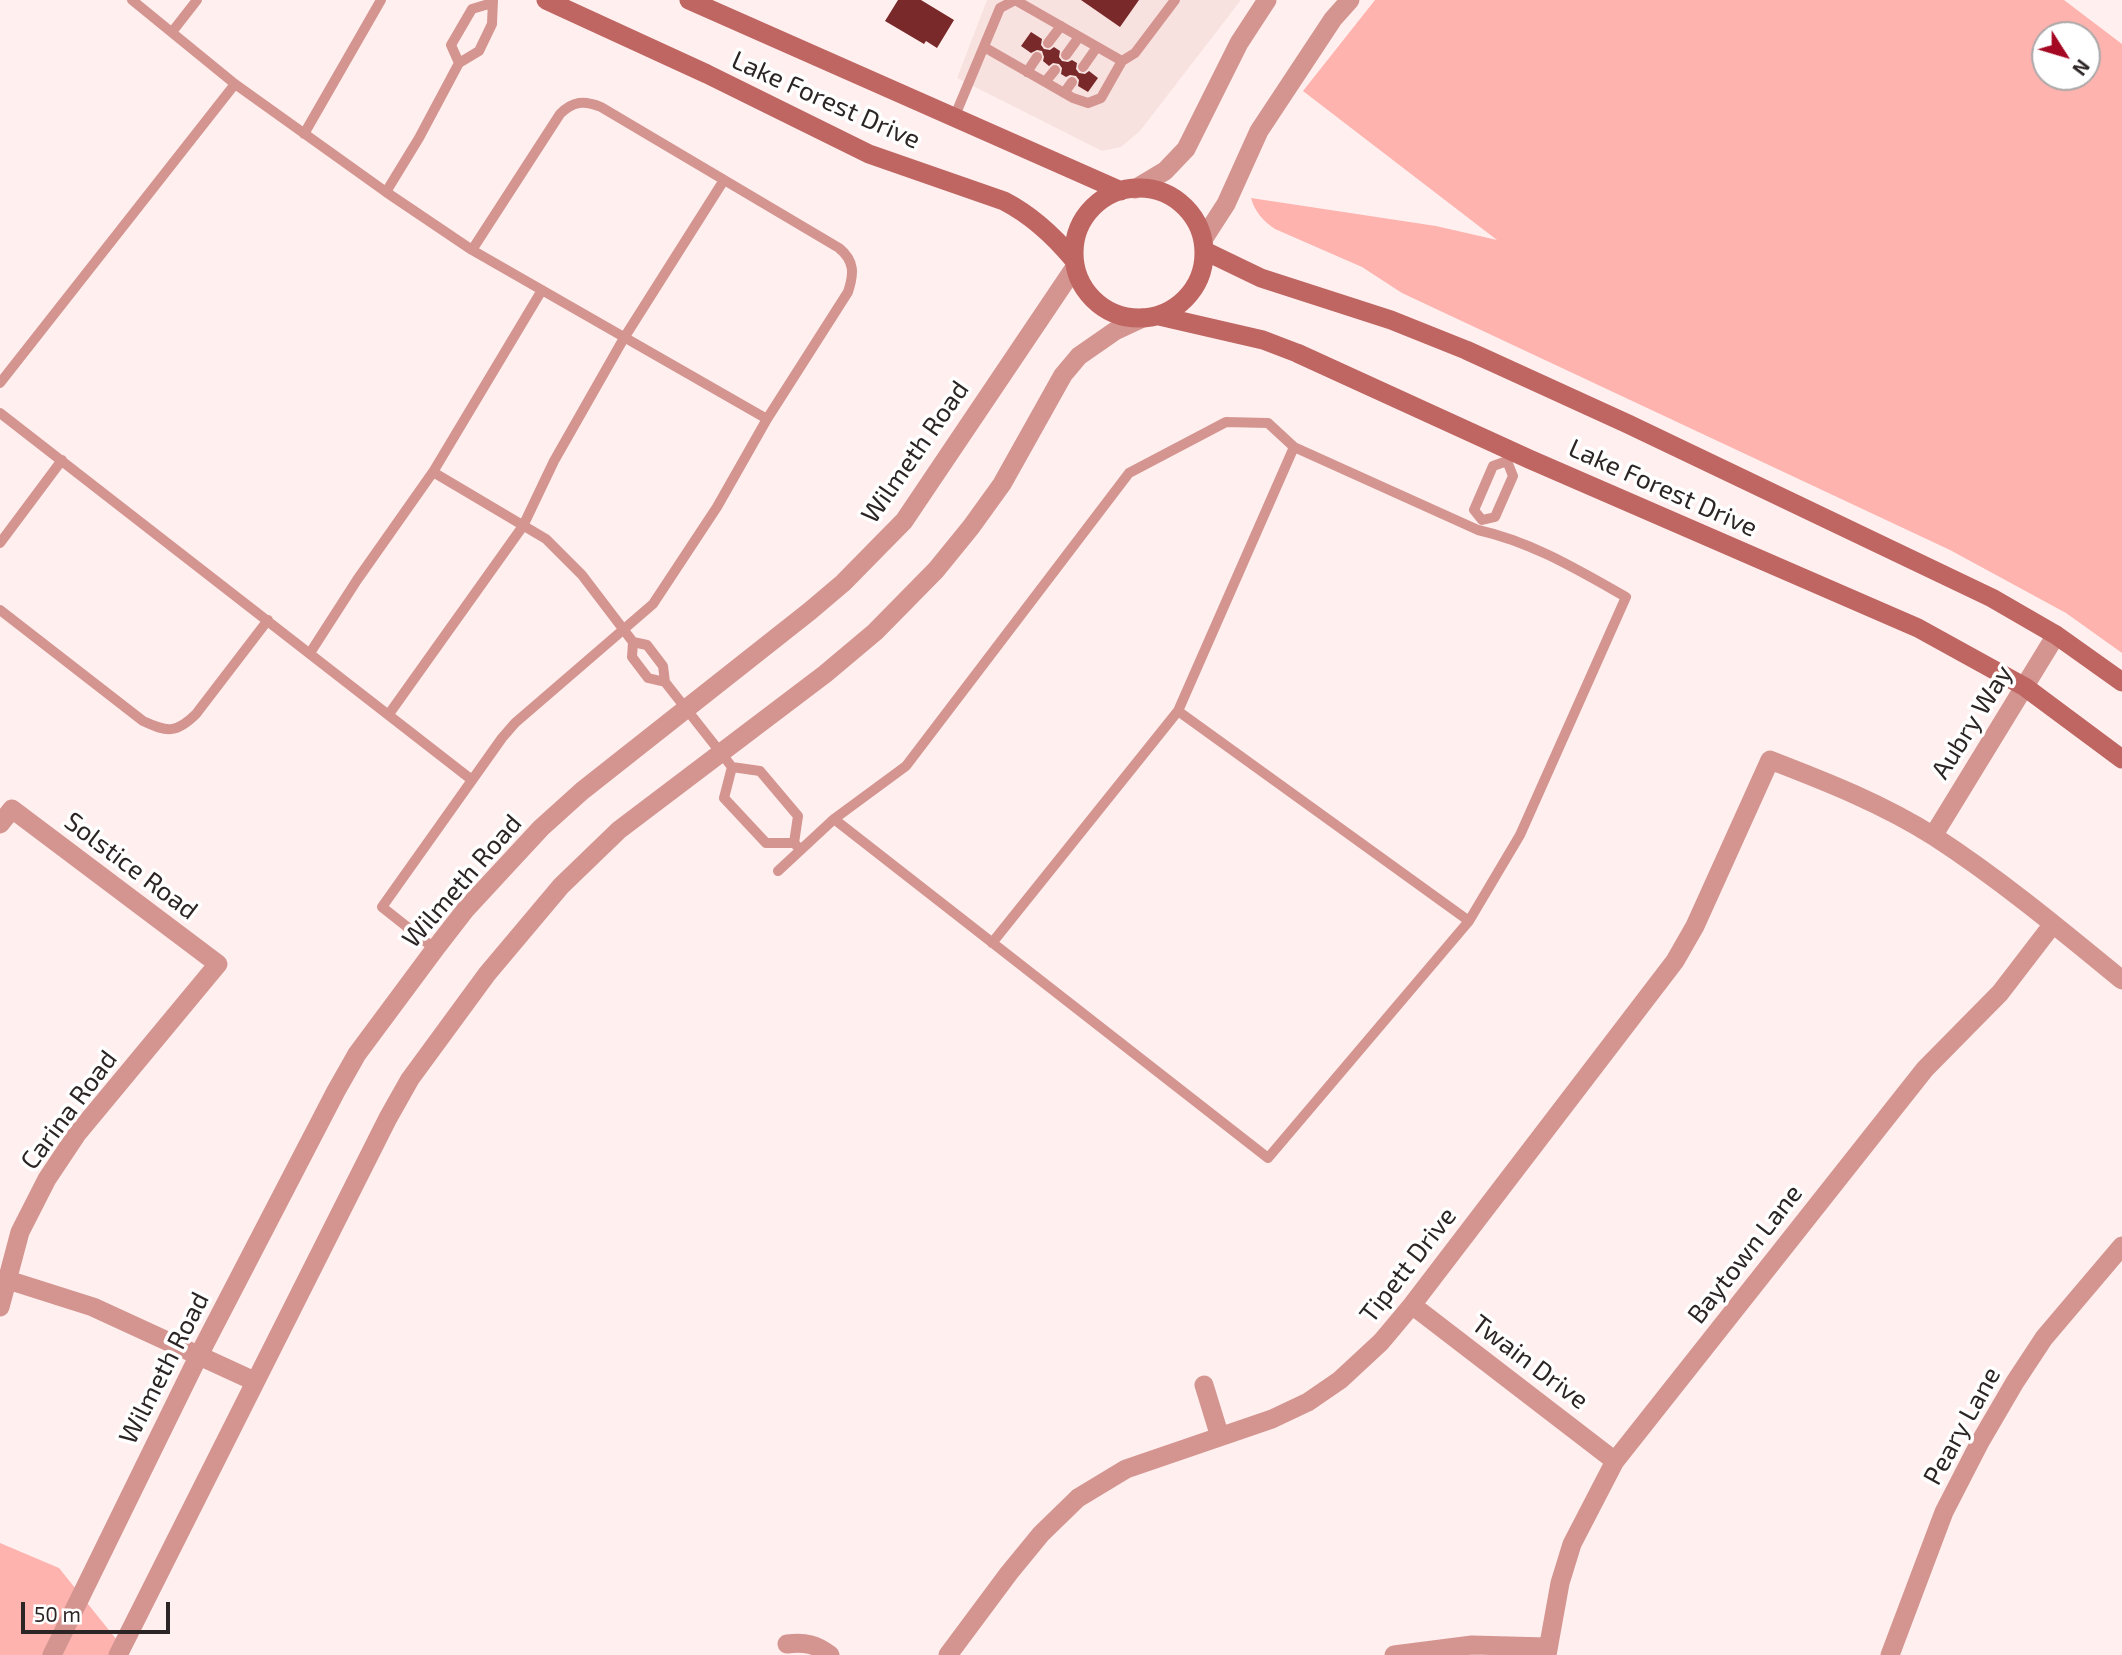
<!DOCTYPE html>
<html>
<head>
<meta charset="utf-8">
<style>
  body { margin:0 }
  #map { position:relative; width:2122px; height:1655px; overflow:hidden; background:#fff0ef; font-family:"Exo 2",sans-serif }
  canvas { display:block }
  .north { position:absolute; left:2031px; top:21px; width:70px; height:70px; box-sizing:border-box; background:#fff; border:2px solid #aba8a8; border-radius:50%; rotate:127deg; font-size:19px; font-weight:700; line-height:28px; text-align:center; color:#2c2525 }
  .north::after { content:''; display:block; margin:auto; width:24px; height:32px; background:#a40822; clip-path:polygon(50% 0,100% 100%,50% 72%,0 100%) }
  .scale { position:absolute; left:21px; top:1602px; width:149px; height:32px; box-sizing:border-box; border:4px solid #2c2525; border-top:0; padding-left:9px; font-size:21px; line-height:24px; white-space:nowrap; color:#2c2525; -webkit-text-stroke:5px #fff; paint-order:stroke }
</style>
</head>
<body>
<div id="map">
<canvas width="2122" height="1655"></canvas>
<div class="north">N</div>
<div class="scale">50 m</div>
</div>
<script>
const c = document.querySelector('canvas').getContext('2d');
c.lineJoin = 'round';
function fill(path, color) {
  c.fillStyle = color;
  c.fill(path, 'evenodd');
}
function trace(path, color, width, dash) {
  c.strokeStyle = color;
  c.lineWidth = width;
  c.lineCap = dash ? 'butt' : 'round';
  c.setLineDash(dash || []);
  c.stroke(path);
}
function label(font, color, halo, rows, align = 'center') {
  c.font = font + ' "Exo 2",sans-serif';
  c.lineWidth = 7;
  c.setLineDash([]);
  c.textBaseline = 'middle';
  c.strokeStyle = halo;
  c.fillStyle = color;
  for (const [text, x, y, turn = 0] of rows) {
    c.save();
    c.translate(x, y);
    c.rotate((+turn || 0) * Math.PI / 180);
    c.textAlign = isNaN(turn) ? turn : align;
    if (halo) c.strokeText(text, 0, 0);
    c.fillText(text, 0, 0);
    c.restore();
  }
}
fill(new Path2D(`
  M987,0H1241L1140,131L1121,147L1102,151L957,78Z`), '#f8e2e0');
fill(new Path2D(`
  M1375,0H2064L2122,44V653L2066,613L1950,550L1402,293L1362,267L1275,229C1263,221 1255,212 1251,198L1436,226L1497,240L1303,91ZM2087,35V77H2045V35Z
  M0,1543L59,1568L129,1655H0Z`), '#feb3af');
fill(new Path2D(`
  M898,0H921L954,20L937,48L926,41L924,44L885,21Z
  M1081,0H1139L1120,27Z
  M1031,32L1042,39L1041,45L1044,49L1050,50L1054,47L1060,51L1059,57L1062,61L1068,62L1072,60L1077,63L1076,69L1079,73L1085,74L1089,71L1098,78L1088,92L1078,86L1079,80L1076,76L1070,75L1066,77L1061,74L1062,68L1059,64L1053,63L1049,66L1043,61L1044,57L1042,51L1037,50L1031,53L1021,46Z`), '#79292a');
trace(new Path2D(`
  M132,0L235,84L386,192L472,250L767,419
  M172,32L197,0
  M1048,43L1061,26
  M984,47L1073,98L1088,103L1101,98L1122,61
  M1066,55L1079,37
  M459,63L451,45L472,9L492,3
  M1083,67L1097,47
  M1027,72L1037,57
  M1045,82L1055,70
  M1064,93L1072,82
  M954,118L1000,8L1015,0L1122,61L1135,53L1175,0
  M304,134L381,0
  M386,192L419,138L459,63L479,51L492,24L493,0
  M0,383L235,84
  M0,413L472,780
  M433,472L546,539L582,575L633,642L647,645L663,666L665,682L732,767L760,771L798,816L794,843
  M1482,520L1495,517L1513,476L1507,461L1511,450
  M1482,520L1474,510L1493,466L1507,461
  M0,543L62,460
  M0,610L143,721C167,732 176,734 196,714L268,620
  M633,642L632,657L648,678L665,682
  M310,653L357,580L433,472L542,290
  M1178,711L1469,921
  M389,714L523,526L554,461L624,338L724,180
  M732,767L724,798L766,843H794L799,848
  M778,871L834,819L906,766L1129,473L1226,422L1268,423L1294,447L1478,530C1532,542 1578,570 1626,597L1520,835L1469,921L1268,1158L834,819
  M992,943L1178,711L1294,447
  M435,949L382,907L502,738L515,723L653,604L717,507L767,419L848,292C854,274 855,261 839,248L601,107C584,100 573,101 560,114L472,250`), '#d49591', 10);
trace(new Path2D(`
  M0,824L12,809L218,964L77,1134L47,1179L20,1232L0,1307
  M1933,836L2056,635
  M8,1280L93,1307L254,1381
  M1412,1305L1615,1461
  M1204,1385L1220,1437
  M787,1644C805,1642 816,1644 830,1655
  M948,1655L1009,1573L1041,1534L1078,1498L1126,1469L1272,1419L1308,1402L1340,1380L1381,1342L1412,1305L1675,961L1695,926L1770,760C1827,782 1883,804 1935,837C2001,880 2061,930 2122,980
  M1394,1655L1472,1645L1547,1647
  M1547,1655L1560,1583L1572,1544L1615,1461L1925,1069L2000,993L2053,924
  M1890,1655L1944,1512L1980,1442L2015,1382L2044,1338L2122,1246`), '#d49591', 19);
trace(new Path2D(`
  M1135,189L1165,171L1186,149L1239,43L1267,0
  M1204,238L1226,204L1259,131L1333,19L1350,0
  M52,1655L199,1355L336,1091L357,1054L435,949L466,909L503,869L541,828L582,791L810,611L843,583L904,521L1075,267
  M118,1655L388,1118L410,1079L487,974L561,886L619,830L825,674L875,632L936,570L971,527L1002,484L1063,375L1079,356L1115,331L1143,318`), '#d49591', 19);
trace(new Path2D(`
  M546,0L707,74L869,154L1004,201C1031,215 1053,235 1073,259
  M689,0L1121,191
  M1074 253a65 65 0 1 1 130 0a65 65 0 1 1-130 0Z
  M1205,251L1261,278L1391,320L1466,350L1628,424L1992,598L2056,635L2122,682
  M1159,316L1263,340L1297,353L1529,459L1918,628L2025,687L2122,759`), '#bf6562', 19);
label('26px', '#2c2525', '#fff', [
  ["Lake Forest Drive",826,100,24],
  ["Wilmeth Road",915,452,-55],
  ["Lake Forest Drive",1663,488,24],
  ["Aubry Way",1972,722,-58],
  ["Solstice Road",131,866,37],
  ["Wilmeth Road",462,881,-49],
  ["Carina Road",69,1110,-53],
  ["Baytown Lane",1745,1254,-52],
  ["Tipett Drive",1408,1265,-52],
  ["Twain Drive",1530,1362,37],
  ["Wilmeth Road",164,1368,-63],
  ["Peary Lane",1962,1426,-61]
]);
</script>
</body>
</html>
